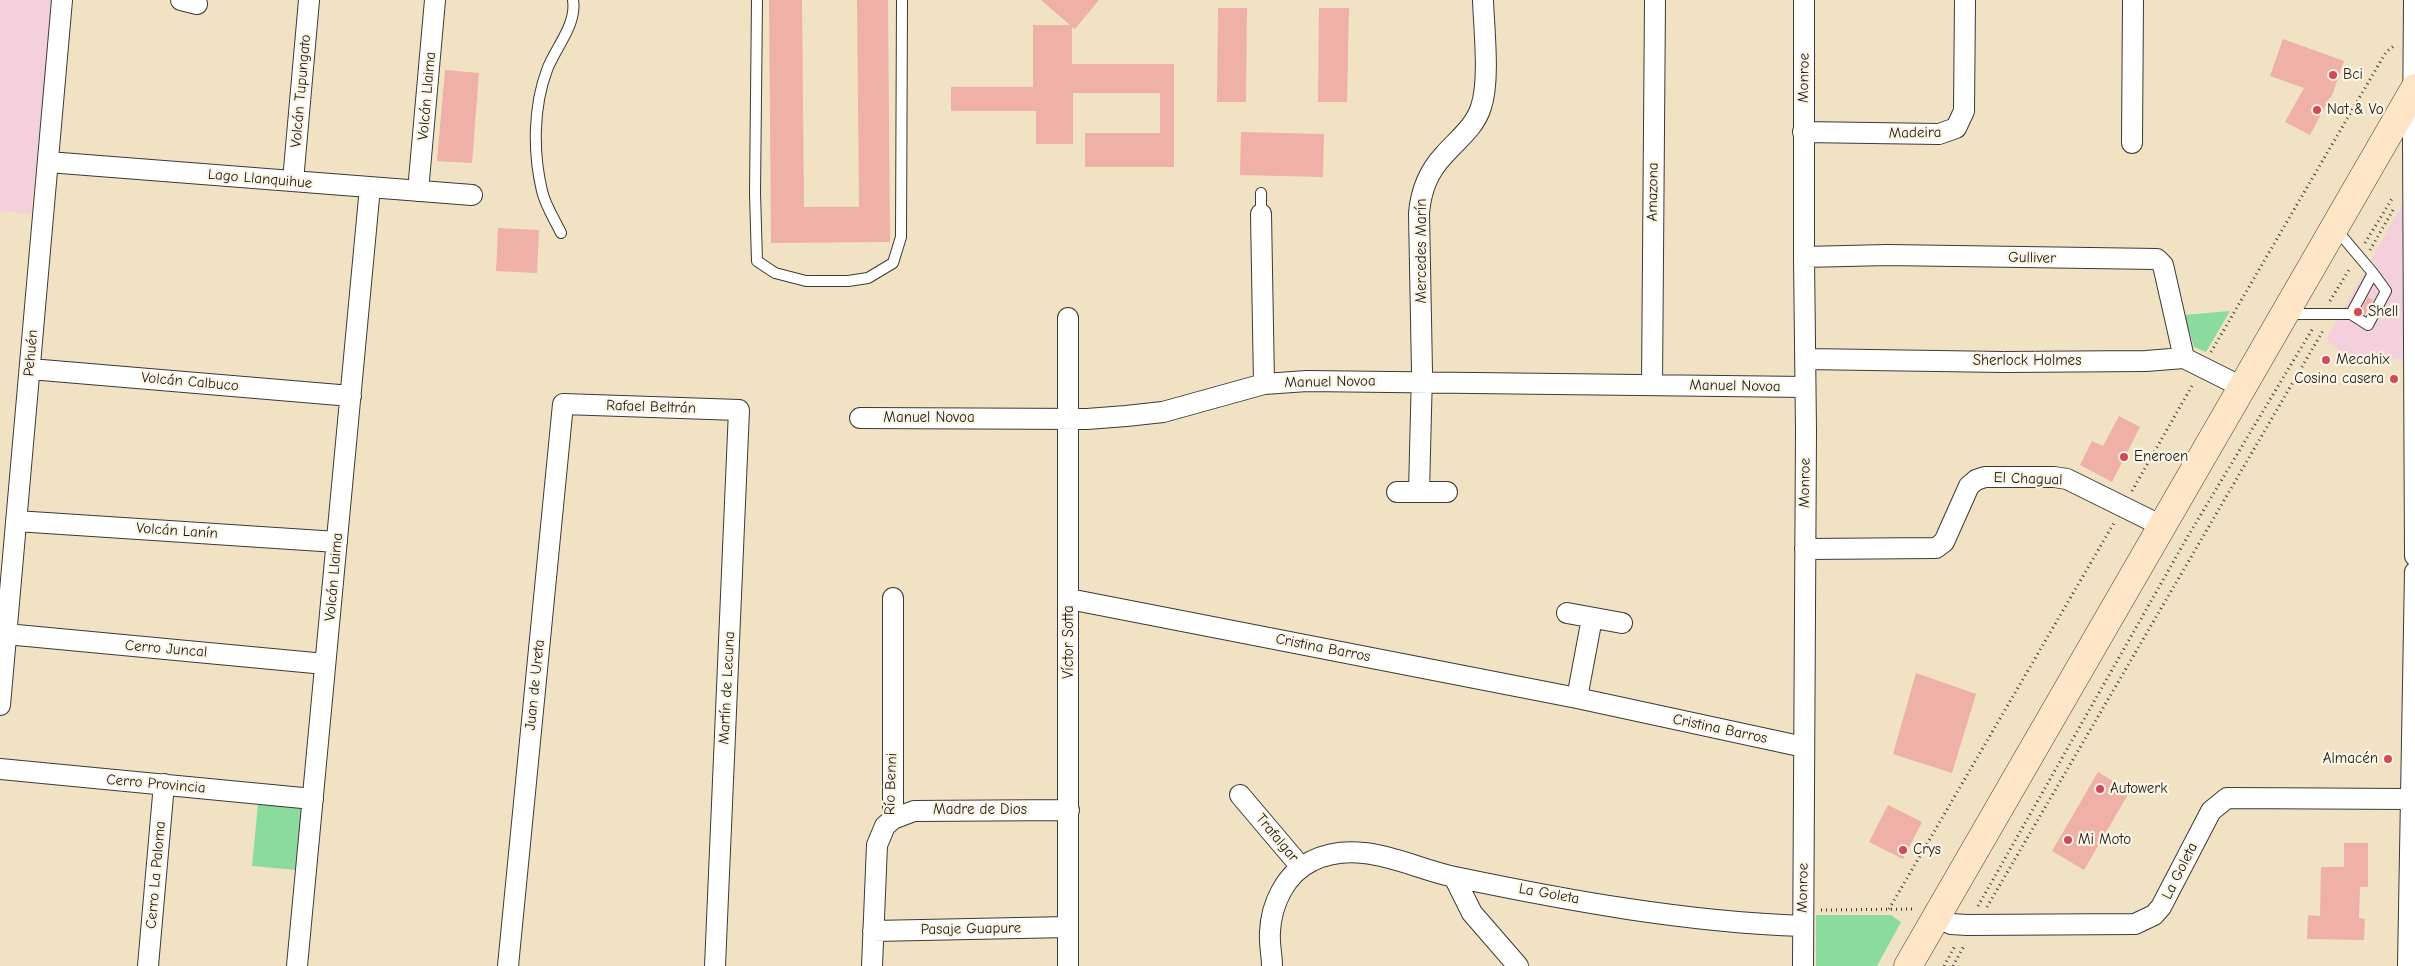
<!DOCTYPE html>
<html>
<head>
<meta charset="utf-8">
<style>
  body { margin:0 }
  canvas { display:block; background:#f0e2c3 }
</style>
</head>
<body>
<canvas width="2415" height="966"></canvas>
<script>
const c = document.querySelector('canvas').getContext('2d');
c.lineJoin = 'round';
function fill(path, color) {
  c.fillStyle = color;
  c.fill(path, 'evenodd');
}
function trace(path, color, width, dash) {
  c.strokeStyle = color;
  c.lineWidth = width;
  c.lineCap = dash ? 'butt' : 'round';
  c.setLineDash(dash || []);
  c.stroke(path);
}
function label(font, color, halo, rows, align = 'center') {
  c.font = font + ' "Comic Neue",sans-serif';
  c.lineWidth = 4.5;
  c.setLineDash([]);
  c.textBaseline = 'middle';
  c.strokeStyle = halo;
  c.fillStyle = color;
  for (const [text, x, y, turn = 0] of rows) {
    c.save();
    c.translate(x, y);
    c.rotate((+turn || 0) * Math.PI / 180);
    c.textAlign = isNaN(turn) ? turn : align;
    if (halo) c.strokeText(text, 0, 0);
    c.fillText(text, 0, 0);
    c.restore();
  }
}
fill(new Path2D(`
  M0,0H52L31,214L0,211Z
  M2408,194L2403,359L2352,360L2326,340Z`), '#f4cfdc');
fill(new Path2D(`
  M2230,311L2206,352L2194,347L2184,315Z
  M258,804L302,808L297,870L252,866Z
  M1816,915H1891L1901,922L1877,966H1816Z`), '#8adb9c');
fill(new Path2D(`
  M769,0H802L804,207H859L857,0H888L890,242L771,243Z
  M1041,0H1099L1075,29L1072,27V64H1174V167H1085V133H1160V93H1073V144H1036V111H951V87H1033V25H1070Z
  M1218,8H1247L1246,102H1217Z
  M1319,8H1349L1347,102H1318Z
  M2283,39L2344,61L2331,98L2330,97L2310,135L2285,122L2304,88L2270,76Z
  M445,70L479,73L472,163L437,161Z
  M1241,132L1324,134L1323,177L1240,175Z
  M498,228L539,230L537,273L496,271Z
  M2368,297L2373,300L2365,315L2360,312Z
  M2119,416L2140,427L2112,482L2080,465L2092,441L2103,446Z
  M1916,673L1976,694L1952,773L1893,754Z
  M2098,772L2130,791L2084,870L2052,851Z
  M1888,805L1922,822L1903,859L1869,842Z
  M2344,843H2368V887H2360L2359,918L2365,919L2364,940L2307,939L2308,915L2320,916L2321,867H2344Z`), '#efb0a8');
const lane = new Path2D(`
  M757,0L755,193L757,261L775,273L806,281H848L868,278L893,263L901,237L902,0
  M1261,214V193
  M2335,228L2373,273
  M561,233C555,220 545,205 542,191C533,153 533,107 547,70C555,48 577,25 573,0
  M2288,314H2351L2368,325L2386,291L2373,273L2351,314`);
const street = new Path2D(`
  M181,0L197,4
  M2414,0L2413,135L2415,556
  M1803,132L1939,134L1956,128L1964,111L1965,0
  M2132,143L2133,0
  M48,162L472,195
  M293,181L309,0
  M418,191L435,0
  M1261,214L1264,384
  M1804,257L1887,255L2157,259L2163,265L2184,358
  M1068,318V966
  M1805,359L2003,362L2146,361L2184,358L2242,387
  M30,369L351,396
  M1652,385L1655,0
  M860,418L1087,419L1126,416L1163,412L1264,384L1307,381L1805,387
  M1397,492H1447
  M1419,492L1422,372L1419,213C1421,190 1428,172 1444,155C1457,140 1475,127 1481,107C1490,81 1484,29 1483,0
  M16,521L337,542
  M1805,549L1936,548L1944,542L1969,486L1976,480L1985,477H2054L2067,479L2162,526
  M1069,599L1577,698L1804,747
  M1567,613L1622,623
  M6,634L325,664
  M1577,698L1592,618
  M0,705L62,0
  M0,769L313,799
  M1240,795L1301,867
  M893,819V598
  M1454,877L1472,913L1518,966
  M1936,917L1951,924L1967,925L2135,924L2154,915L2161,907L2211,811L2227,798L2411,799
  M873,931L1068,927
  M148,966L164,784
  M297,966L370,187
  M508,966L563,404L739,410L715,966
  M872,966L877,845L885,826L893,819L914,811L1069,810
  M1272,966C1272,955 1269,944 1270,932C1271,904 1286,873 1312,861C1328,853 1346,851 1364,853C1395,856 1425,871 1455,877C1570,901 1686,922 1803,926
  M1803,966L1806,431L1804,257V0
  M2408,966L2415,572`);
const secondary = new Path2D(`
  M1908,966L2415,88`);
trace(lane, '#3c3a35', 12);
trace(street, '#3c3a35', 22);
trace(secondary, '#3c3a35', 29);
trace(new Path2D(`
  M2365,243L2393,197
  M2370,250L2393,210
  M2330,301L2350,268
  M2211,352L2386,52L2395,45
  M2132,491L2193,384
  M1978,906L2188,536L2313,328
  M1987,907L2324,329
  M1889,909L2114,523
  M1821,910L1915,909
  M1944,966L1956,944
  M1953,966L1965,944`), '#3c3a35', 3, [1, 4]);
trace(lane, '#fff', 10);
trace(street, '#fff', 20);
trace(secondary, '#fde5c5', 28);
for (const [x, y, r, color] of [
  [2333,75,5,"#d1495b"],
  [2317,110,5,"#d1495b"],
  [2358,312,5,"#d1495b"],
  [2326,360,5,"#d1495b"],
  [2394,379,5,"#d1495b"],
  [2124,457,5,"#d1495b"],
  [2388,759,5,"#d1495b"],
  [2100,789,5,"#d1495b"],
  [2068,840,5,"#d1495b"],
  [1903,850,5,"#d1495b"]
]) {
  const dot = new Path2D();
  dot.arc(x, y, r, 0, 2 * Math.PI);
  c.fillStyle = color;
  c.fill(dot);
  trace(dot, '#fcf5e5', 2);
}
label('15px', '#1c1c1c', '#fcf5e5', [
  ["Bci",2343,75],
  ["Nat & Vo",2327,110],
  ["Shell",2368,312],
  ["Mecahix",2336,360],
  ["Cosina casera",2384,379,"right"],
  ["Eneroen",2134,457],
  ["Almacén",2378,759,"right"],
  ["Autowerk",2110,789],
  ["Mi Moto",2078,840],
  ["Crys",1913,850]
], 'left');
label('15px', '#1c1c1c', '#fcf5e5', [
  ["Monroe",1804,78,-89],
  ["Volcán Tupungato",301,91,-85],
  ["Volcán Llaima",427,96,-85],
  ["Madeira",1915,133,-1],
  ["Lago Llanquihue",260,179,5],
  ["Amazona",1653,192,-89],
  ["Mercedes Marín",1422,251,-90],
  ["Gulliver",2032,258,1],
  ["Pehuén",31,353,-85],
  ["Sherlock Holmes",2027,361],
  ["Volcán Calbuco",190,382,5],
  ["Manuel Novoa",1330,382,-1],
  ["Manuel Novoa",1735,386,1],
  ["Rafael Beltrán",651,407,2],
  ["Manuel Novoa",929,418],
  ["El Chagual",2028,479,2],
  ["Monroe",1805,483,-89],
  ["Volcán Lanín",177,531,4],
  ["Volcán Llaima",334,577,-85],
  ["Víctor Sotta",1069,642,-90],
  ["Cristina Barros",1323,648,11],
  ["Cerro Juncal",166,649,5],
  ["Juan de Ureta",535,685,-84],
  ["Martín de Lecuna",727,688,-87],
  ["Cristina Barros",1720,729,12],
  ["Cerro Provincia",156,784,5],
  ["Río Benni",891,784,-88],
  ["Madre de Dios",980,810],
  ["Trafalgar",1277,838,50],
  ["La Goleta",2180,871,-63],
  ["Cerro La Paloma",156,875,-85],
  ["Monroe",1803,888,-89],
  ["La Goleta",1549,894,10],
  ["Pasaje Guapure",971,929,-1]
]);
</script>
</body>
</html>
